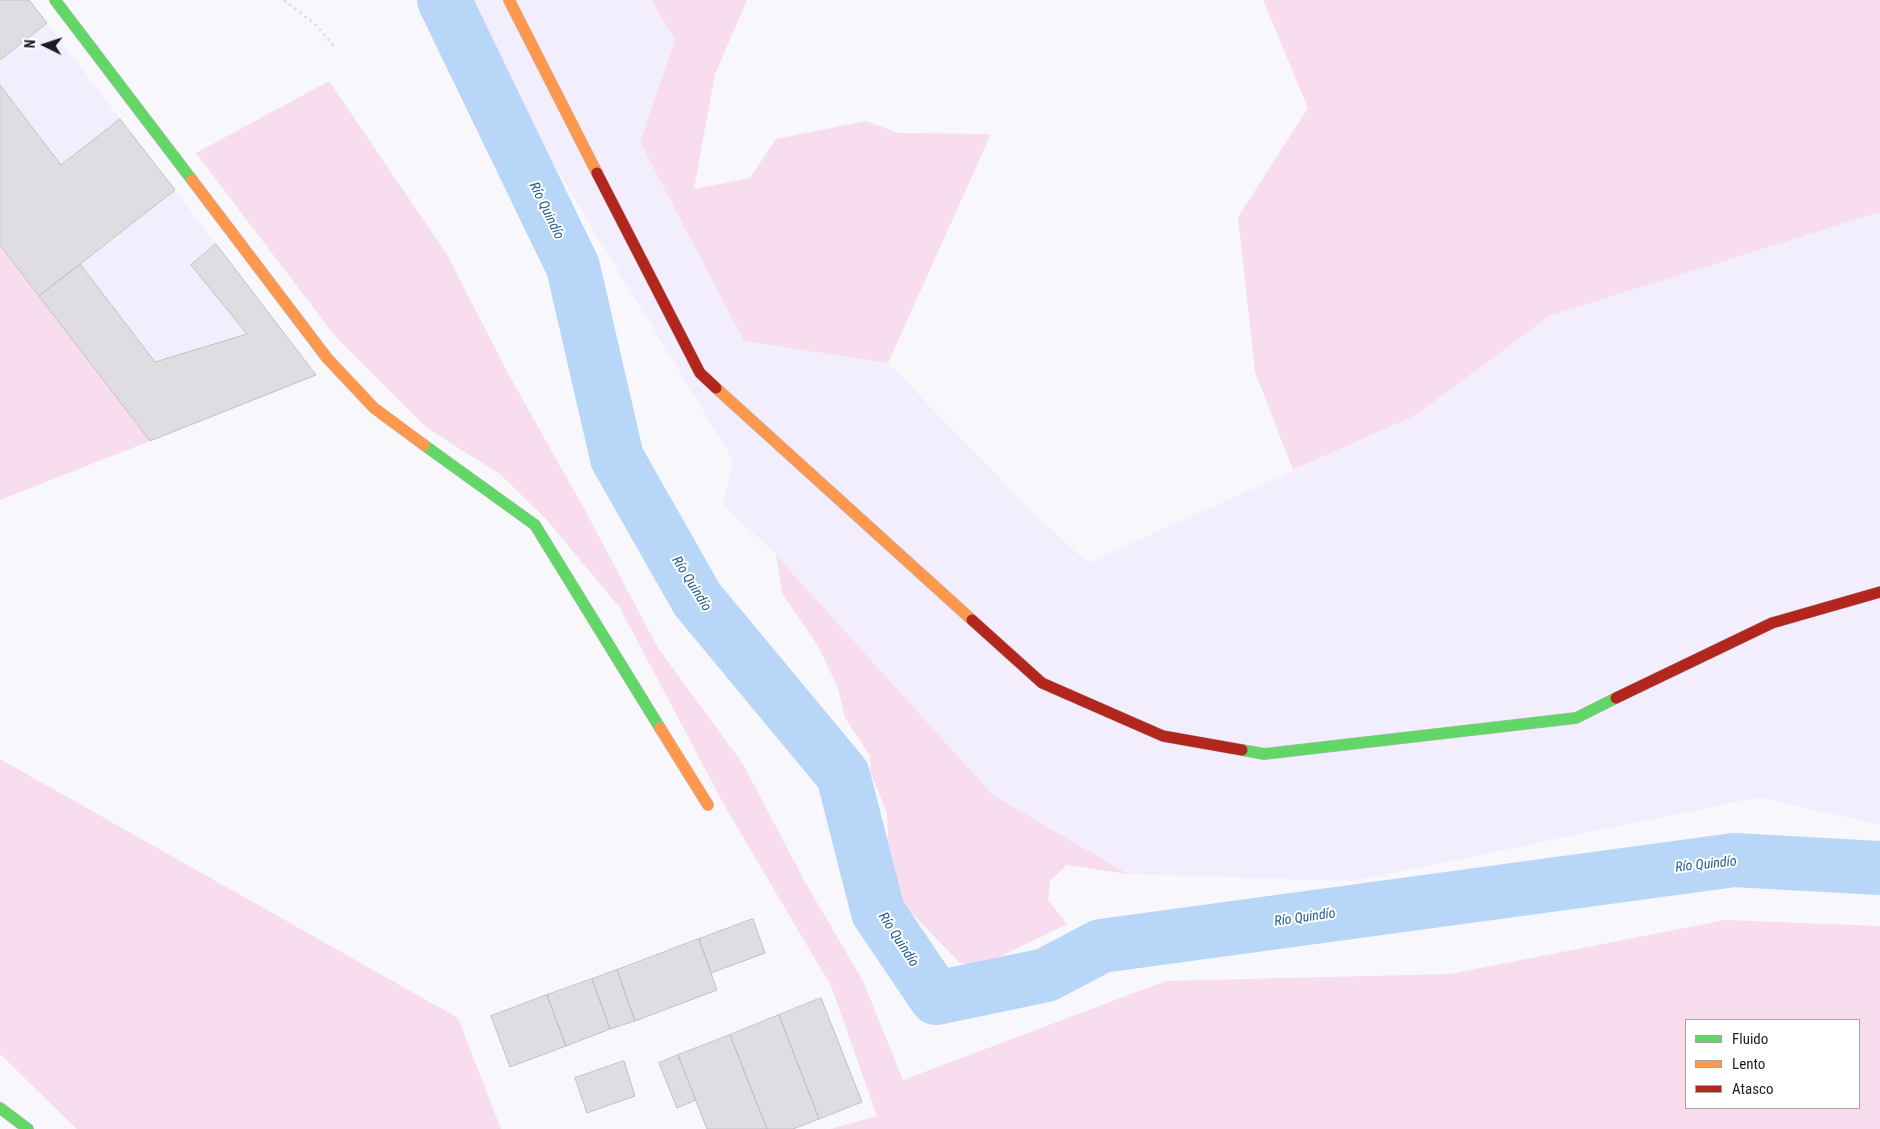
<!DOCTYPE html>
<html>
<head>
<meta charset="utf-8">
<style>
  body { margin:0 }
  #map { position:relative; width:1880px; height:1129px; overflow:hidden; background:#f8f7fc; font-family:"Roboto Condensed",sans-serif }
  canvas { display:block }
  .legend { position:absolute; left:1685px; top:1019px; width:175px; height:90px; box-sizing:border-box; background:#fff; border:1px solid #a4a4a6; margin:0; padding:6px 9px; list-style:none; font-size:15px; color:#1c1b20 }
  .legend li { display:flex; align-items:center; gap:10px; height:25px }
  .legend b { width:25px; border:1px solid #a4a4a6 }
  .north { position:absolute; left:20px; top:20px; width:50px; height:50px; -webkit-text-stroke:4px #fff; paint-order:stroke; rotate:274deg; font-size:14px; font-weight:700; line-height:20px; text-align:center; color:#1c1b20 }
  .north::after { content:''; display:block; margin:auto; width:18px; height:22px; background:#1c1b20; clip-path:polygon(50% 0,100% 100%,50% 72%,0 100%) }
</style>
</head>
<body>
<div id="map">
<canvas width="1880" height="1129"></canvas>
<ul class="legend">
<li><b style="height:6px;background:#63d668"></b>Fluido</li>
<li><b style="height:6px;background:#ff974d"></b>Lento</li>
<li><b style="height:6px;background:#b3261e"></b>Atasco</li>
</ul>
<div class="north">N</div>
</div>
<script>
const c = document.querySelector('canvas').getContext('2d');
c.lineJoin = 'round';
function fill(path, color) {
  c.fillStyle = color;
  c.fill(path, 'evenodd');
}
function trace(path, color, width, dash) {
  c.strokeStyle = color;
  c.lineWidth = width;
  c.lineCap = dash ? 'butt' : 'round';
  c.setLineDash(dash || []);
  c.stroke(path);
}
function label(font, color, halo, rows, align = 'center') {
  c.font = font + ' "Roboto Condensed",sans-serif';
  c.lineWidth = 4;
  c.setLineDash([]);
  c.textBaseline = 'middle';
  c.strokeStyle = halo;
  c.fillStyle = color;
  for (const [text, x, y, turn = 0] of rows) {
    c.save();
    c.translate(x, y);
    c.rotate((+turn || 0) * Math.PI / 180);
    c.textAlign = isNaN(turn) ? turn : align;
    if (halo) c.strokeText(text, 0, 0);
    c.fillText(text, 0, 0);
    c.restore();
  }
}
fill(new Path2D(`
  M0,0H29L316,375L150,441L0,245Z
  M454,0H651L675,40L640,142L744,340L888,363L1034,513L1088,563L1416,415L1549,316L1880,212V825L1759,797L1353,881L1128,874L993,795L776,555L723,504L733,460Z`), '#f2eefd');
fill(new Path2D(`
  M651,0H747L715,74L694,189L750,178L776,139L866,121L898,133L991,134L888,363L744,341L640,142L675,40Z
  M1263,0H1880V212L1549,316L1416,415L1293,470L1255,372L1238,217L1308,108Z
  M329,81L446,253L510,377L586,512L658,648L743,764L805,882L863,981L903,1080L1166,981L1450,974L1725,920L1880,926V1129H831L877,1116L831,986L723,803L620,608L545,518L500,474L427,428L334,335L196,153ZM1686,1020H1859V1108H1686Z
  M0,245L150,441L0,500Z
  M776,555L993,795L1128,874L1067,865L1050,881L1048,900L1067,924L979,967L960,963L896,897L889,859L887,813L871,774L870,756L845,718L838,688L818,646L782,593Z
  M0,759L458,1018L501,1129H77L0,1054Z`), '#f7dded');
trace(new Path2D(`
  M444,0L573,267L617,458L697,599L843,775L878,912L936,998L1046,975L1101,946L1734,860L1880,868`), '#b7d6f8', 54);
const building = new Path2D(`
  M0,0H29L47,23L0,60Z
  M0,85L61,165L120,119L175,190L39,296L0,245Z
  M216,244L316,375L150,441L39,296L80,264L155,362L247,334L191,265Z
  M753,919L765,953L711,973L699,939Z
  M699,939L717,990L635,1021L617,970Z
  M617,970L635,1021L610,1029L592,979Z
  M592,979L610,1029L566,1046L547,995Z
  M547,995L566,1046L510,1067L491,1016Z
  M821,998L862,1102L819,1119L779,1015Z
  M779,1015L819,1119L793,1129H767L730,1035Z
  M730,1035L767,1129H707L678,1055Z
  M678,1055L696,1100L677,1108L659,1063Z
  M624,1061L635,1096L587,1113L575,1078Z`);
fill(building, '#dfdde1');
trace(building, '#c2c0c4', 1);
const fast = new Path2D(`
  M55,0L192,180
  M424,445L535,525L660,728
  M1242,750L1264,754L1576,718L1616,698
  M0,1108L28,1129`);
const slow = new Path2D(`
  M509,0L597,173
  M192,180L327,358L374,408L424,445
  M716,388L972,620
  M660,728L708,805`);
const jam = new Path2D(`
  M597,173L700,373L716,388
  M972,620L1042,683L1163,736L1242,750
  M1616,698L1772,623L1880,592`);
trace(fast, '#bcbbc0', 12);
trace(slow, '#bcbbc0', 12);
trace(jam, '#bcbbc0', 12);
trace(new Path2D(`
  M284,0L317,26L335,48`), '#dedddf', 3, [2.5, 4]);
trace(fast, '#63d668', 11);
trace(slow, '#ff974d', 11);
trace(jam, '#b3261e', 11);
label('italic 14px', '#1f5a8e', '#fff', [
  ["Río Quindío",546,211,64],
  ["Río Quindío",691,584,58],
  ["Río Quindío",1706,865,-6],
  ["Río Quindío",1305,918,-8],
  ["Río Quindío",898,940,57]
]);
</script>
</body>
</html>
